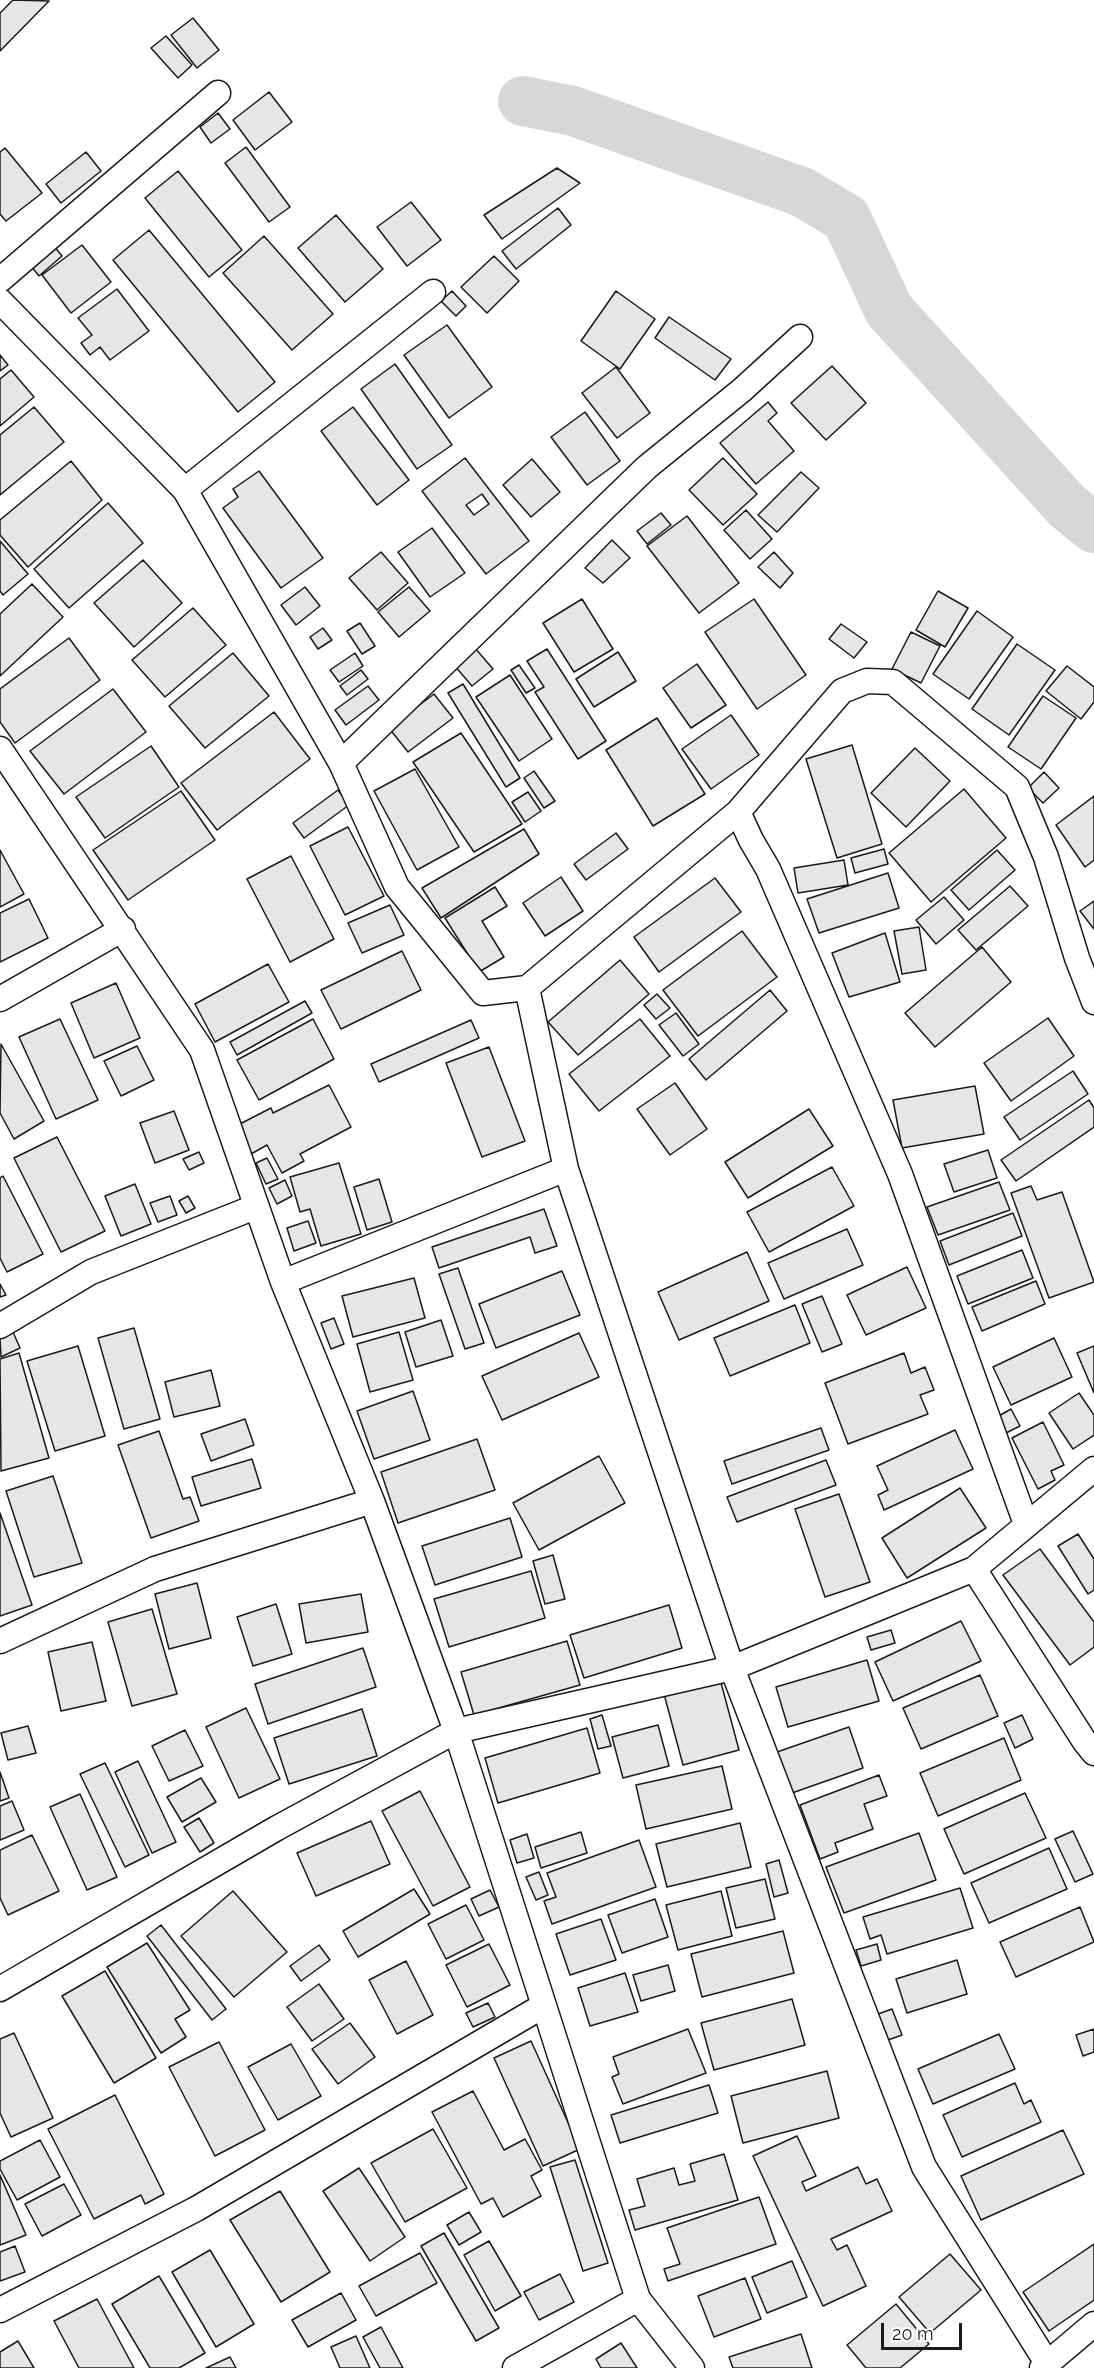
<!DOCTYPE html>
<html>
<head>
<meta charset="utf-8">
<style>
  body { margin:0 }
  #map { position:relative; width:1094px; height:2368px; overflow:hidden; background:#fff; font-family:Raleway,sans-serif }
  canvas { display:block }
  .scale { position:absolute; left:881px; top:2323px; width:81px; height:27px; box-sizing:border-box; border:3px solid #1a1a1a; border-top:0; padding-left:8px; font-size:18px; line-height:21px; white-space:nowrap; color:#1a1a1a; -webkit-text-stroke:4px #fff; paint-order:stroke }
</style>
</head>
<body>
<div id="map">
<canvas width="1094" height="2368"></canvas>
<div class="scale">20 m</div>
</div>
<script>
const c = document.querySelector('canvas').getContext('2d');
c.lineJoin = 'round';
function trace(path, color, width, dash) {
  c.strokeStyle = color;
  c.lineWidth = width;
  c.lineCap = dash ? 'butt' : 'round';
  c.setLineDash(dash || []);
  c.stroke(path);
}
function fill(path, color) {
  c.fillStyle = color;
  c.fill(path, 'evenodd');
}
trace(new Path2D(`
  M523,101L573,111L723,164L802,192L846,218L889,310L1067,506L1094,528`), '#d7d7d7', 50);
const building = new Path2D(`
  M13,0L49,1L0,51V13Z
  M193,18L219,50L197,68L171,35Z
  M166,36L192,65L178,78L151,48Z
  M269,92L292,122L255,150L233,120Z
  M218,113L230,129L211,143L200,127Z
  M246,147L290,207L269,222L225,163Z
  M5,148L42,193L6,221L0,214V152Z
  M86,152L101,171L61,203L46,184Z
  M557,168L580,183L502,239L484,215Z
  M178,171L242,250L209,277L145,198Z
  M411,202L441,240L407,266L377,227Z
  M558,208L571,225L516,269L502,251Z
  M336,215L383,269L345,302L298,248Z
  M149,230L275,382L238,412L113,260Z
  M264,236L333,314L292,350L223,273Z
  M82,245L111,282L71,313L42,275Z
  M54,246L62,256L39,276L31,266Z
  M494,256L519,281L487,313L461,287Z
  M117,289L149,331L110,360L100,347L90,355L81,343L92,335L78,318Z
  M452,291L466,306L456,316L441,301Z
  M616,291L655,319L620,369L581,341Z
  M669,317L731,359L715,380L655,338Z
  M447,325L492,387L449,418L404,355Z
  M0,355L8,365L0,371Z
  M395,364L452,445L417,469L361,389Z
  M832,366L866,403L826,440L791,403Z
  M616,367L650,413L617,438L582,393Z
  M11,370L34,397L0,426V379Z
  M768,402L777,413L768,421L794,451L756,484L720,443Z
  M34,407L64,442L0,495V435Z
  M353,407L409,480L377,505L321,431Z
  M585,412L620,461L587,485L551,437Z
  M465,458L529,541L486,574L422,491ZM482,494L489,504L474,515L466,505Z
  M723,458L757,494L723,525L689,490Z
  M532,459L560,492L531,517L503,485Z
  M71,461L102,500L28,567L0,535V520Z
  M259,471L323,558L281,588L223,508L238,497L233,489Z
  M801,472L819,488L777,532L758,515Z
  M108,503L143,543L69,608L34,569Z
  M746,510L772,539L750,559L724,530Z
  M661,513L671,525L647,544L637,531Z
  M687,516L739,583L699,613L647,546Z
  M432,528L465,573L430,597L398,552Z
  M612,540L630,558L603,583L585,568Z
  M0,541L28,574L3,595L0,591Z
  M381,552L408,583L377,610L349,578Z
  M774,552L793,573L780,588L758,567Z
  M143,560L182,603L134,647L94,603Z
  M32,584L63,617L0,676V614Z
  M305,587L320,606L296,625L281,605Z
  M409,587L430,611L399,637L378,612Z
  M938,591L968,608L945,647L916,630Z
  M582,599L613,649L574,672L543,623Z
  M754,599L806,675L757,709L705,632Z
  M193,608L226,645L165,697L132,660Z
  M977,611L1013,637L969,699L933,674Z
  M360,623L375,646L362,654L347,631Z
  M841,624L867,642L854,658L829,639Z
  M323,628L332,640L318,649L310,637Z
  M911,632L940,646L921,683L892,669Z
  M69,638L100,680L15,743L0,722V689Z
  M1017,644L1055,670L1009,735L972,709Z
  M475,648L493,669L472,686L454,665Z
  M547,649L606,741L578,759L535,692L544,687L527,661Z
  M618,652L636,681L594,707L576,679Z
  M233,653L269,696L205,748L169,706Z
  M355,653L363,666L339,682L330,670Z
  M697,664L726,705L691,728L663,688Z
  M519,665L535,688L526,693L511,670Z
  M1067,666L1094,687V702L1081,719L1046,691Z
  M361,670L368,679L347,695L340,686Z
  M510,675L552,739L519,761L476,697Z
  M463,684L520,778L506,787L448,693Z
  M368,686L379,700L346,725L335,710Z
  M113,689L146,732L64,794L30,751Z
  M434,694L453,718L408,752L389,728Z
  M1043,696L1076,718L1041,769L1008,747Z
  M274,712L310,759L217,830L181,783Z
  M731,715L759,755L711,789L682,749Z
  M657,718L705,794L653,826L606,750Z
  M461,733L522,824L474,852L413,762Z
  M852,745L882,844L837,858L806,759Z
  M151,746L179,787L105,838L76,797Z
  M915,748L950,781L906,827L871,793Z
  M415,769L459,847L417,870L374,791Z
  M534,771L555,801L544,808L524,778Z
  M1044,772L1059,788L1043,803L1028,788Z
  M964,789L1006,838L931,902L889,853Z
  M338,790L349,805L304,838L293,823Z
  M181,791L215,840L128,900L93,850Z
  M528,792L541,811L525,822L512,802Z
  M1094,796V860L1085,867L1056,825Z
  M348,827L384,896L345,915L310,846Z
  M524,829L539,854L441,918L422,888Z
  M616,833L628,849L586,880L574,864Z
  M884,849L888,864L855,873L851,858Z
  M0,850L24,894L0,907Z
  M997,850L1015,870L969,910L951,890Z
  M291,856L334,939L290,962L247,879Z
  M844,860L848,885L798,893L794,868Z
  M888,873L899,908L819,933L807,899Z
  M561,877L583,911L545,936L523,903Z
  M715,878L741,912L659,972L634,937Z
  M1010,886L1028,906L976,950L958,930Z
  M495,887L507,906L482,921L504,957L479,972L445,918Z
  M944,897L964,920L936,944L916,920Z
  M29,899L48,938L0,962V913Z
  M1094,901V929L1080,911Z
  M390,905L404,935L362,953L348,923Z
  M919,927L926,970L902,974L894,931Z
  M742,931L777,977L698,1036L663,990Z
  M885,933L900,982L849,997L832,953Z
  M982,947L1011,982L935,1047L905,1013Z
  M402,951L421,990L341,1029L321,990Z
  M620,960L649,994L578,1055L548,1022Z
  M268,964L289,1002L215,1042L195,1004Z
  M116,983L140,1038L94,1058L71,1003Z
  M770,990L787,1011L706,1080L689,1059Z
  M657,994L670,1008L656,1019L644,1005Z
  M305,1001L312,1013L237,1055L230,1042Z
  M676,1013L699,1044L683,1056L659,1025Z
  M1048,1018L1074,1056L1011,1101L984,1063Z
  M60,1019L98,1100L56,1119L19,1037Z
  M313,1019L334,1059L259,1100L237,1060Z
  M640,1019L670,1056L599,1111L569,1074Z
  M471,1020L479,1038L379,1082L371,1064Z
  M1,1044L44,1121L14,1139L0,1113Z
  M137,1046L154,1080L121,1096L104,1061Z
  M489,1047L525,1141L482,1157L446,1063Z
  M1073,1071L1088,1094L1020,1140L1004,1117Z
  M675,1083L707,1129L670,1155L637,1109Z
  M329,1085L351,1127L300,1154L304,1161L282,1173L267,1145L251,1154L236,1126L271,1108L273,1113Z
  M975,1086L984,1134L902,1148L893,1100Z
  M1089,1100L1094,1108V1127L1016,1181L1001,1160Z
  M809,1109L833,1146L748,1198L725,1162Z
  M174,1111L189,1150L155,1163L140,1123Z
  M57,1137L105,1231L61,1252L14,1158Z
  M988,1150L997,1178L954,1192L944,1164Z
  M199,1152L204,1163L189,1170L183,1159Z
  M267,1158L278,1179L266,1184L256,1163Z
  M339,1163L361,1234L321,1246L310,1209L300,1212L290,1177Z
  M832,1167L854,1206L769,1252L747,1212Z
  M3,1176L43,1254L7,1272L0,1258V1178Z
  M379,1179L392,1222L367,1230L354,1187Z
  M285,1180L292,1196L277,1204L269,1188Z
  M999,1182L1010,1210L938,1235L927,1207Z
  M135,1184L151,1224L121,1236L105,1196Z
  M1031,1186L1037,1200L1062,1192L1094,1282L1049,1298L1011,1193Z
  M170,1196L177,1215L158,1222L150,1203Z
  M188,1196L195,1208L186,1213L179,1201Z
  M544,1209L557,1246L535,1253L530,1237L439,1268L432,1247Z
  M1013,1213L1022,1236L949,1265L940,1241Z
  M308,1221L316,1243L294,1251L287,1228Z
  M847,1229L863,1265L784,1299L768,1263Z
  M1022,1250L1033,1278L968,1304L957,1276Z
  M747,1252L769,1301L679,1340L658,1292Z
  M907,1267L926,1308L866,1335L847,1295Z
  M458,1268L484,1343L465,1349L439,1274Z
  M562,1271L580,1315L496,1348L479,1304Z
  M414,1278L425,1318L353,1337L342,1296Z
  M1036,1281L1045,1304L982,1331L972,1307Z
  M0,1284L6,1295L0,1297Z
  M822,1296L842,1344L822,1352L802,1304Z
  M795,1305L810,1343L730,1376L714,1338Z
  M334,1318L344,1344L331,1349L321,1323Z
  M441,1320L453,1356L416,1367L405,1332Z
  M134,1328L160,1419L124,1429L98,1338Z
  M13,1332L20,1348L1,1357L0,1338Z
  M399,1332L413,1380L370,1392L357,1344Z
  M579,1333L599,1377L502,1420L482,1376Z
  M1054,1338L1072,1377L1011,1405L993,1367Z
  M78,1346L105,1436L55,1451L27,1361Z
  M1094,1346V1393L1077,1353Z
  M19,1353L49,1458L1,1471L0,1359Z
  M904,1353L911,1373L925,1367L934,1390L920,1395L928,1414L848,1444L825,1383Z
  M211,1370L220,1406L174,1417L165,1382Z
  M413,1391L430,1440L374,1459L357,1411Z
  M1079,1393L1094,1415V1435L1073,1449L1049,1413Z
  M1011,1409L1020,1426L1006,1433L997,1417Z
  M245,1419L254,1445L211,1461L201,1434Z
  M1043,1422L1064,1465L1051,1471L1055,1480L1038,1489L1012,1438Z
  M821,1428L829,1450L732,1484L724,1461Z
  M955,1430L973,1469L884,1510L878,1495L888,1490L877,1466Z
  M159,1431L183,1499L190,1497L199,1521L151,1538L118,1445Z
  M477,1439L495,1490L398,1523L381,1472Z
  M599,1456L625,1503L539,1550L513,1503Z
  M252,1459L261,1488L201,1506L192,1477Z
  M826,1460L836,1485L737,1522L727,1497Z
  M53,1476L82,1563L34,1577L6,1491Z
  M960,1488L986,1528L907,1578L882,1538Z
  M839,1494L870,1582L825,1597L795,1509Z
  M0,1513L32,1605L0,1616Z
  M510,1518L522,1557L435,1585L422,1546Z
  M1078,1534L1094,1559V1590L1088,1594L1058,1546Z
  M1040,1549L1094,1622V1647L1070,1665L1003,1575Z
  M553,1555L565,1599L545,1604L533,1561Z
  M531,1571L545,1618L449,1647L434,1599Z
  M197,1583L211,1638L169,1649L155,1594Z
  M361,1594L368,1632L306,1643L299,1604Z
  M276,1604L292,1654L253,1666L237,1617Z
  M669,1605L682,1648L584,1678L570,1635Z
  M152,1609L177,1694L132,1706L108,1622Z
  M961,1621L981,1661L893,1701L875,1662Z
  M891,1630L895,1643L871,1650L867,1637Z
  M567,1641L580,1685L474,1715L461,1672Z
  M92,1642L106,1701L61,1711L48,1652Z
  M363,1648L376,1687L268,1724L255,1684Z
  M867,1660L879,1701L788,1727L776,1687Z
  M980,1675L998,1716L921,1749L903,1708Z
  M720,1679L739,1750L683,1765L664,1694Z
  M246,1708L280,1779L239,1798L206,1727Z
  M362,1709L377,1756L289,1784L274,1738Z
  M602,1715L611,1746L598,1749L590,1719Z
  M1022,1715L1033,1739L1015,1748L1004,1723Z
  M658,1725L669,1766L623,1778L612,1737Z
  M28,1726L36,1753L8,1760L1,1733Z
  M849,1727L863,1768L792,1793L777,1752Z
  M587,1728L600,1773L498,1803L485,1758Z
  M185,1730L203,1766L169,1781L152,1746Z
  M1004,1738L1021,1780L938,1816L920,1773Z
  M138,1761L176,1842L152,1853L115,1772Z
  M105,1763L149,1855L125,1867L80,1774Z
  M722,1766L732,1809L646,1829L636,1785Z
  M0,1772L9,1798L0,1801Z
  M879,1775L887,1796L864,1804L873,1829L835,1843L838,1852L820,1859L800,1805Z
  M201,1778L216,1802L182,1822L167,1797Z
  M420,1791L470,1887L433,1906L382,1811Z
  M1025,1793L1046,1838L964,1874L944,1829Z
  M80,1794L117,1877L87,1890L50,1807Z
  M12,1801L24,1830L0,1840V1806Z
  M199,1818L214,1843L200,1852L184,1827Z
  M371,1821L390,1864L316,1896L297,1853Z
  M740,1823L751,1867L667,1887L656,1844Z
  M1073,1831L1093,1874L1075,1882L1055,1839Z
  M581,1832L587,1853L541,1868L535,1847Z
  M919,1833L936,1880L844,1913L826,1867Z
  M527,1834L534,1858L517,1863L510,1840Z
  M32,1835L59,1891L8,1915L0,1898V1850Z
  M639,1840L656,1887L552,1924L544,1901L556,1897L547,1873Z
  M1049,1848L1067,1889L989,1923L971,1883Z
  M779,1860L788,1893L774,1897L766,1864Z
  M539,1872L548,1895L536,1900L526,1877Z
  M765,1879L775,1919L736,1928L726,1888Z
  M960,1888L973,1928L887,1954L881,1935L870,1939L863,1917Z
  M414,1889L430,1914L358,1957L343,1931Z
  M490,1890L499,1907L479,1916L471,1899Z
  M233,1891L287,1952L234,1997L181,1936Z
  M721,1891L732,1936L678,1950L666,1905Z
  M655,1899L668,1937L622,1953L608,1915Z
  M466,1905L484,1940L446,1959L428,1924Z
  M1080,1907L1094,1942L1016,1977L1000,1942Z
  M601,1919L616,1960L570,1975L556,1934Z
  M161,1925L226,2009L212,2020L147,1936Z
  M783,1931L794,1973L702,1997L691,1954Z
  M147,1943L190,2010L175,2019L186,2037L161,2053L107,1967Z
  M489,1944L510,1985L467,2007L446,1965Z
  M877,1944L881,1960L861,1966L856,1950Z
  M319,1945L330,1960L301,1981L290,1966Z
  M957,1960L967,1994L907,2013L896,1979Z
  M406,1961L433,2015L397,2034L369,1980Z
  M668,1965L675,1991L641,2001L633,1975Z
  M105,1971L156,2058L114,2083L62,1996Z
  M625,1973L638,2012L590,2026L578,1988Z
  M319,1984L344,2019L312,2041L287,2007Z
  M792,1999L805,2045L714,2070L701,2023Z
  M488,2003L495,2017L473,2027L466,2013Z
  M892,2009L902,2035L888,2040L878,2014Z
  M350,2023L375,2057L338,2084L312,2049Z
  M688,2029L706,2073L623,2104L612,2077L619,2074L613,2057Z
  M1094,2029V2052L1083,2056L1076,2035Z
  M14,2033L53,2118L11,2137L0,2113V2039Z
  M999,2034L1015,2069L933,2104L918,2069Z
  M531,2041L580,2149L543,2166L494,2058Z
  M219,2042L265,2130L215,2156L169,2067Z
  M291,2044L321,2096L278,2120L248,2067Z
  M827,2071L839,2118L743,2143L731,2096Z
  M1015,2083L1024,2104L1031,2100L1041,2122L962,2157L943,2115Z
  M709,2085L718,2113L620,2143L611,2115Z
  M473,2091L504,2150L525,2139L542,2170L531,2176L541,2196L503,2217L493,2198L481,2204L432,2112Z
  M115,2095L164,2194L145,2204L141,2195L94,2219L48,2129Z
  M433,2129L467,2188L405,2222L371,2163Z
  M1063,2130L1084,2174L981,2220L961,2176Z
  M797,2136L816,2176L802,2182L806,2191L858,2167L866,2184L877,2179L892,2211L831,2239L837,2250L847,2245L866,2286L823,2306L753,2156Z
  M40,2140L60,2177L17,2200L0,2169V2161Z
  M724,2154L738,2200L635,2230L629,2210L645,2206L637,2179L674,2168L679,2185L695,2181L690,2164Z
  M575,2160L608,2263L583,2271L550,2167Z
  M359,2168L405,2237L370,2261L323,2191Z
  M0,2175L26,2235L0,2245Z
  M64,2184L81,2215L42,2236L25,2204Z
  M280,2191L330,2272L281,2302L230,2220Z
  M759,2197L776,2244L668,2281L664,2269L680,2264L667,2228Z
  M469,2212L481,2232L459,2245L447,2225Z
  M444,2233L499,2328L476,2341L421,2246Z
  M489,2241L521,2296L495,2311L464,2255Z
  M1094,2244V2300L1049,2331L1023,2292Z
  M15,2246L25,2272L0,2281V2252Z
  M210,2250L254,2324L216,2347L172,2272Z
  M420,2253L437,2283L376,2316L359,2286Z
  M950,2254L981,2290L930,2333L899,2297Z
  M792,2261L807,2297L767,2313L752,2277Z
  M560,2274L574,2302L539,2320L524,2292Z
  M159,2276L205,2353L179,2368H150L112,2304Z
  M745,2278L761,2319L714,2337L698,2296Z
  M341,2293L356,2320L308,2347L292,2320Z
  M97,2299L134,2368H79L54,2321Z
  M896,2304L929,2344L900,2368H866L847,2345Z
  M381,2327L403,2368H380L363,2337Z
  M801,2334L812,2368H733L729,2357Z
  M356,2336L370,2368H340L331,2347Z
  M18,2341L34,2368H0V2352Z
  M621,2343L637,2368H601L596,2359Z
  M230,2357L236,2368H206Z`);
fill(building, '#e6e6e6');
trace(building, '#1a1a1a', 1.5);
const street = new Path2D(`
  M0,280L218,93
  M0,301L185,490L341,763L397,887L483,993L527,988L738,812L842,691L867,681L893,682L1017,787L1046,857L1077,958L1094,1002
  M185,490L433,292
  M0,749L202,1050L283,1282L372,1501L456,1731L638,2299L692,2368
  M341,763L647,467L742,390L800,337
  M738,812L751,840L768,869L900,1174L1026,1524
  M527,988L566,1169L732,1668L924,2167L1047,2363
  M0,999L123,929
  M283,1282L566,1169
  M0,1326L91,1272L255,1207
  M974,1569L1085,1742L1094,1753
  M0,1641L155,1569L372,1501
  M0,1989L277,1828L456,1731L732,1668L974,1569L1094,1469
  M0,2310L196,2209L543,2006
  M515,2368L638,2299
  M1042,2368L1094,2324`);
trace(street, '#1a1a1a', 27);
trace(street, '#fff', 24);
</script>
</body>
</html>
